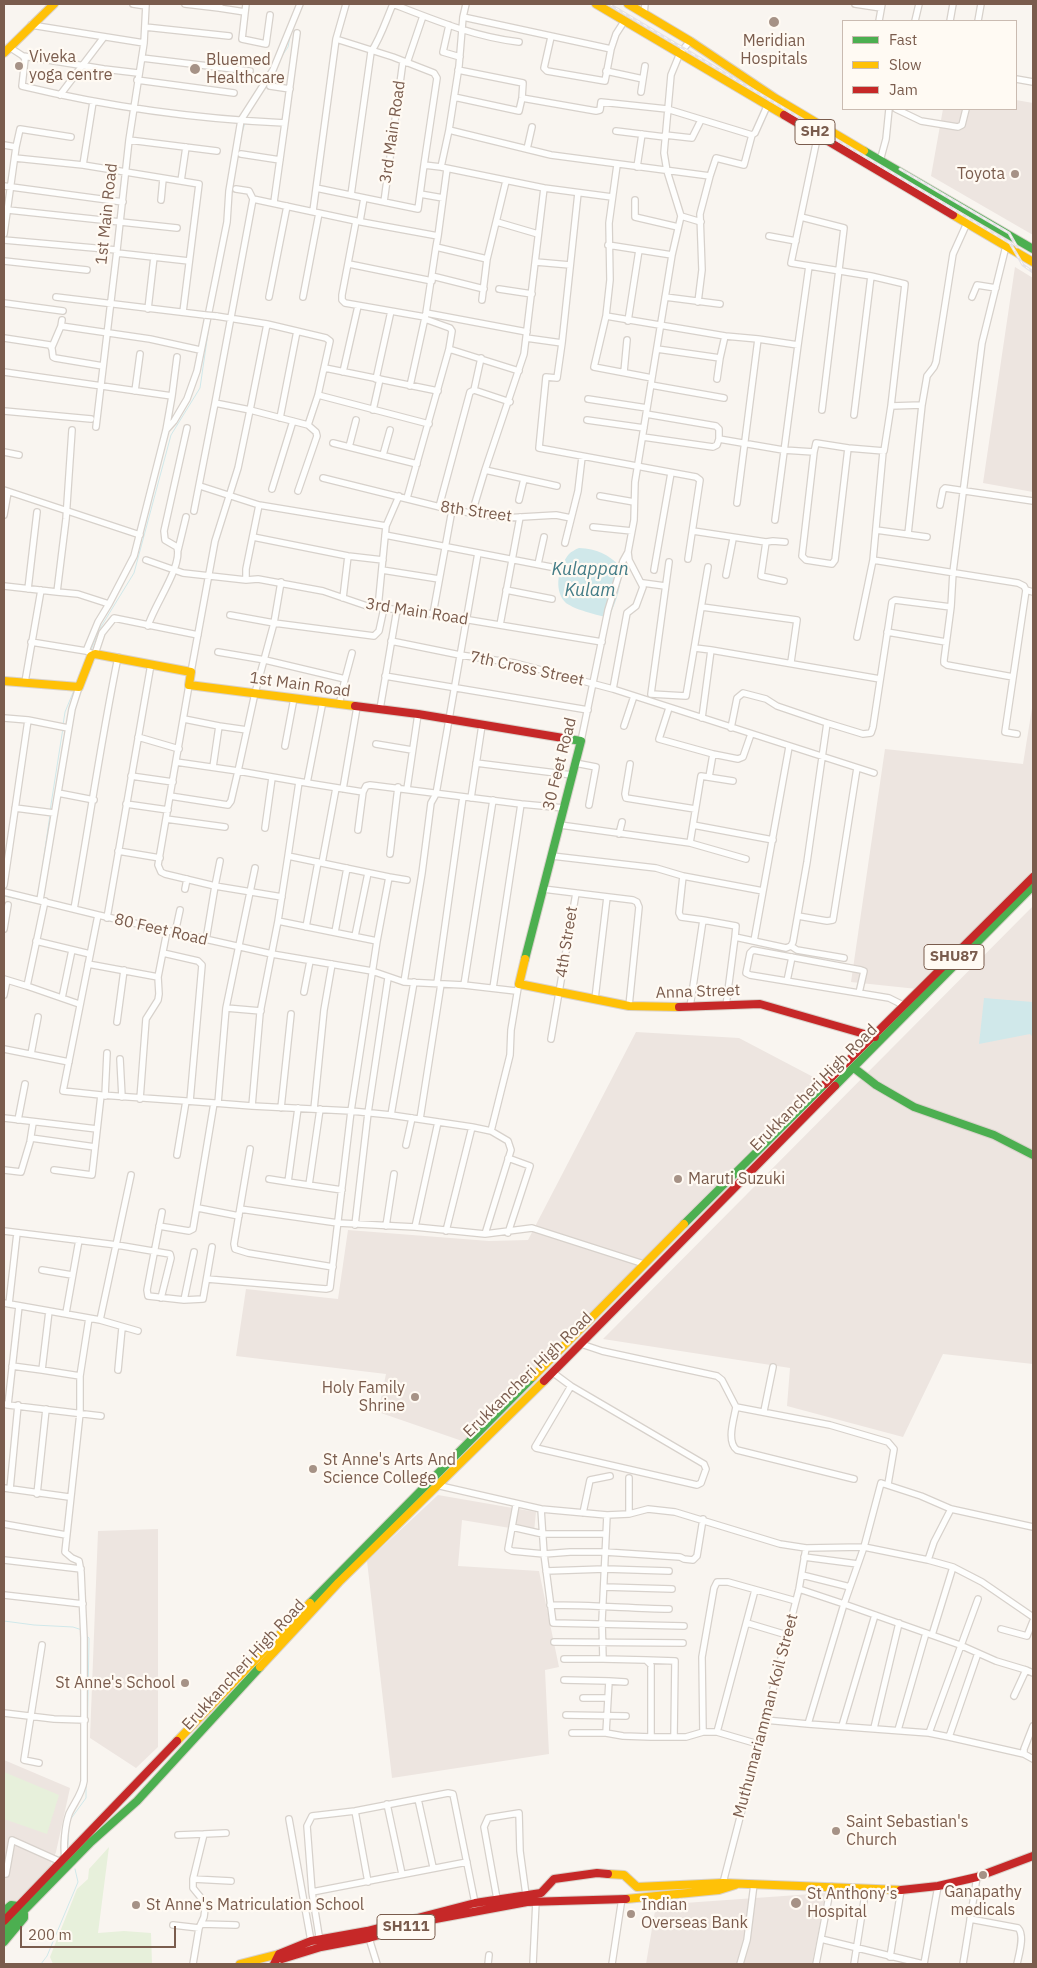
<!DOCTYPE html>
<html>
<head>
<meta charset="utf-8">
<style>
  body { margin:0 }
  #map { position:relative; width:1037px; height:1968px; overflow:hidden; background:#f9f5f0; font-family:"IBM Plex Sans",sans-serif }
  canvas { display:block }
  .frame { position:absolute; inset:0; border:5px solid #7a5c4d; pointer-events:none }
  .legend { position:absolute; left:842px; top:20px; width:175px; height:90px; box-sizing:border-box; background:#fffaf3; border:1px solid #cabbb1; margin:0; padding:6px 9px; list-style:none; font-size:15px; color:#7a5c4d }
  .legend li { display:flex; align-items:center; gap:10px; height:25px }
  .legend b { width:25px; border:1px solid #cabbb1 }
  .scale { position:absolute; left:20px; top:1926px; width:156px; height:22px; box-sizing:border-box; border:2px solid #7a5c4d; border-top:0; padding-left:6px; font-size:15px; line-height:18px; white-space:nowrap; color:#7a5c4d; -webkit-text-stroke:4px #fffaf3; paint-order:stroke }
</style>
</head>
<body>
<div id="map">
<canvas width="1037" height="1968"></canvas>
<div class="frame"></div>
<ul class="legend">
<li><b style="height:6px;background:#4caf50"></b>Fast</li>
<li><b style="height:6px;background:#ffc107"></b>Slow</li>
<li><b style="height:6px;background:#c62828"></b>Jam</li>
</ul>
<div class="scale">200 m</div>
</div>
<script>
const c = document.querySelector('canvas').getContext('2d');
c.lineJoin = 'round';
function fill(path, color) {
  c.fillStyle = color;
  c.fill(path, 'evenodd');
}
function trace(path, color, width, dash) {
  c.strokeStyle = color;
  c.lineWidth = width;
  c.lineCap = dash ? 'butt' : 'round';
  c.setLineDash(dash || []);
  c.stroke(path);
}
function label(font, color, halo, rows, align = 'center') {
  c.font = font + ' "IBM Plex Sans",sans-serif';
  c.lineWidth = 4.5;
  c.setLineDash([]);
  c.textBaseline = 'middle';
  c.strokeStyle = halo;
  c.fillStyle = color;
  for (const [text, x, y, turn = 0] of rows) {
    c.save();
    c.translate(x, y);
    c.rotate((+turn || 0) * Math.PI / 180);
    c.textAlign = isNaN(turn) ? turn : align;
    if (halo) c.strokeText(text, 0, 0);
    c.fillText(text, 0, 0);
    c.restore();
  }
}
fill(new Path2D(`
  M1016,100L1033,103V235L931,176L943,109H1016Z
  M1015,267L1033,278V492L983,483Z
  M1033,702V870L917,989L851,982L885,749L1023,764Z
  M1033,906V1364L943,1354L903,1437L787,1406L790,1368L603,1339Z
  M636,1032L739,1038L819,1080L468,1443L378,1412L386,1374L236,1356L246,1289L338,1299L348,1230L489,1241L528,1240Z
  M438,1495L536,1512L534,1532L462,1520L458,1566L539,1571L559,1667L545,1670L549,1754L392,1778L367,1561Z
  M158,1529V1747L136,1768L90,1738L98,1531Z
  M4,1760L70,1788L56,1852L49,1869L4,1913Z
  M826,1893L812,1964H646L656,1905Z`), '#ede5e0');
fill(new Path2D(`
  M4,1772L59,1795L47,1834L4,1819Z
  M109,1847L98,1933L124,1931L151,1933L152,1964H53L50,1957L77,1889L88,1879L89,1869Z`), '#e7f0db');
fill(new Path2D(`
  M579,548C597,549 608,554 621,567C622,585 617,600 609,617C601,617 570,608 565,602C553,589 559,566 569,554C571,552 576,549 579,548Z
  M984,998L1033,1002V1037L1030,1034L979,1044Z`), '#d0e8ea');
trace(new Path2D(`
  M282,56L288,47L291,32
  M242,133L245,123
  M91,650L99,630L134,573L171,435L200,388L209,326
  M63,725L65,712L74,690
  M50,811L63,728
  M39,890L50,815
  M4,896L35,903
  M4,1621L34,1625L73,1627L82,1630
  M86,1635L89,1638L87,1755
  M70,1820L86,1798V1784
  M68,1845L69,1826
  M41,1964L47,1956L78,1882L75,1869`), '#d0e8ea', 1);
const street = new Path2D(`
  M133,4L146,6
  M185,4L219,8L220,4
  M246,4L242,39L266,44L270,15
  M346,4L336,39L393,57L434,73L437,78L424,165L441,167
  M393,4C434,20 475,37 519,42
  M855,4L881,8
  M219,8L245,12
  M644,14L645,4
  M463,17L466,4
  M625,20L616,34L611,49L463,17L459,66L449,130L551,155L710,176L700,214L702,270L698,302
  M879,21L882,4
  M915,21L919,4
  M950,21L953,4
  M978,21L981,4
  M31,25L144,43
  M449,25L443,52L460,57
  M145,27L229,36
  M551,37L544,68L547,71L605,81L611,49
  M9,47L23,56L25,59L22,86C109,107 197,119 285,123L274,202
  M23,56L104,69L138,73
  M142,58L250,71
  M407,63L423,16
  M606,71L643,79L641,92
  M643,79L645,66
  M1016,79L1033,82
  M137,80L234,93
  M270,86L290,89
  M60,95L104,37
  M454,97L519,111L522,98L523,83L458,70
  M522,98L596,111L600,110L601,102L667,109L752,135L744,165L716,158L710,176
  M896,109L921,121L958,127L962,125L966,109
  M285,123L297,33
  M449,130L441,167L544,188
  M616,131L665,137
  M818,134L791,263L871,276L905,284L891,406
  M665,135L692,138L701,120
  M752,135L755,133L768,104
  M129,140L217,151
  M4,145L16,147L4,234
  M16,147L20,129L71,137
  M527,149L532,127
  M241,154L280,160
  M15,158L83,165L199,184L183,312
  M880,161L886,139L889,109
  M83,165L93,102
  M617,165L609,223L610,280L606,316L725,336L758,339L737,503
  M637,167L642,134
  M181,181L186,147
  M4,186L123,202
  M316,188L418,209L424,165
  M236,189L249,191L253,199
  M420,194L443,198
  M351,195L371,52C381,37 386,20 393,4
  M161,200L163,179
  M635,200V217L678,227
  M384,202L403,61
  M8,210L177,228
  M313,211L336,39
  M681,216L701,222
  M801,217L844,228L822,410
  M360,221L364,198
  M497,222L538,234
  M438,236L447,169
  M769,236L796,241
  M4,240L117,250
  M608,245L672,255
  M1006,246L982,343L953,572L951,607L944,660V663L947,665L1013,677
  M117,253L189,261
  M4,261L87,270
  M536,262L570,265
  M349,264L432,281
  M432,276L484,289
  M499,289L532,294
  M56,297L205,315
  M269,297L287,206
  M303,297L319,213
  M665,297L720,304
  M972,297L977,285L996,288
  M482,300L487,259L506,181
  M4,303L63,311
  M148,309L154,257
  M426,313L527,332
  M216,316L267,324L250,410L308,425L318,395L330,341L326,338L267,324
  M606,316L594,367L652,378
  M425,317L345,303L342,300V295L356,221L438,236L436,247
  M425,319L450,328L452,331L449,349
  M62,320L61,326L150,339L200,350
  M628,321L639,250
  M4,338L50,345L52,349L53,357L55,358L103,366
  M526,338L562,343L557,378L546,377L539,448L696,477L700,480L688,559
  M758,339L798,345L775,520
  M562,343L578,193
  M798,345L809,266
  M52,347L61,326
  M657,349L720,358L725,336
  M325,368L438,391
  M4,372L172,396L177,357
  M343,372L358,306
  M624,372L627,340
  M376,379L391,311
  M717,379L720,358
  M651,385L724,398
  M410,386L426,313L436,247L487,259
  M474,390L481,358
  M135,391L140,354
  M318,395L429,424
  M588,399L647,408
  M215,403L253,199L356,221
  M373,410L380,379
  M4,411L91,419
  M646,414L716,426L719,429V439
  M854,415L871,276
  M280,418L297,331
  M587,420L644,428
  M96,427L117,250L129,140L144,43L146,4
  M166,430L174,421L187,399L197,371L227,222L229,191L241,120L273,70L300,4
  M643,437L713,447L717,445L719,439L783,450L814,452
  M333,443L417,464
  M816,443L848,448L835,560L832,564L806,560L802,556L814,452Z
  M349,447L356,420
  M848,448L884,451L891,406L922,405L927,376L934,367L936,362L953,254L967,223
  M4,452L19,455
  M383,455L390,430
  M323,478L452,510L504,518L556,515L571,518
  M200,486L259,505L386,526
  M557,486L485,470L524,354L544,188L612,197
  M272,489L293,421
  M4,490L140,535
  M298,491L317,436L316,432L308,425
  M600,496L634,502
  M407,498L449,349L519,371
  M519,500L524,479
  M940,505L943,490L945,488L1033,501
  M439,507L470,392L474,390L510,402
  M472,513L485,470
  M4,515L8,492
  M593,527L632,531
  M876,530L927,537
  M693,531L766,542L761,576L784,581
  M908,534L922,405
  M385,535L551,567
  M253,537L348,556L383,560
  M766,542L773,541L785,542
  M565,543L578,491L582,457
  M178,550L186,517
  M146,560L183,573L246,580L258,579L323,591L367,606L433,614L602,642
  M873,560L1018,583L1024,586L1026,590
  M669,562L651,694L686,696L708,567
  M538,564L544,537
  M382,570L439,579
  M654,570L671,473
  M726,575L733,539
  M246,580V569L259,505
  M281,582L274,623L255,693L238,771L307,783
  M643,583L665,586
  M4,586L57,592L66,519L72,430
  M28,589L37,512
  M506,590L552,599
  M57,592L78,594L109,604L134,556L166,430L172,396
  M343,598L348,556
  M702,607L797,620L791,662
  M378,608L386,526L399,496
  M433,614L452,510
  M230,615L274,623L374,636L379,631L384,608
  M500,625L520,517
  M148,626C154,605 183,566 177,547L165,540L164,531L187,428
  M887,632L946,642
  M857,637L873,560L883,452
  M391,641L460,655L515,663L613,689L627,613L636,606L643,587L629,560L628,552L634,520L635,482L672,255L681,216L667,171L664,153L671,75L680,53L690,41
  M31,642L86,651L93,654
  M695,648L711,650L702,718
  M711,650L880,679
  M86,651L98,622L109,604
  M218,652L265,660L345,679L339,705
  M95,654L102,633L114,618L198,635
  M191,672L215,541L238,468L250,410L215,403L194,511
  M385,676L588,710
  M345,679L352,653
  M25,682L41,590
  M189,685L158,865L161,872L165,874L215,886L206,940
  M613,689L874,773
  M323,701L307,783L363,792
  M669,708L659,739L713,754L709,777
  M380,709L397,609
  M4,718L28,720L68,728
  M184,719L219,726L213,767
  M219,726L247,730
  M624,726L634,696
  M731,728L737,698L743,693L766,699L777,706L827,723
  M1017,734L1005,732L1026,590L1033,592
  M138,737L179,749
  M581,741L608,610L623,561L628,552
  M376,744L412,750
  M285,746L294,698
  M713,754L738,759L743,757L751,734
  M476,763L572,775
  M575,763L596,767L589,805
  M630,764L625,794L626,798L695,809
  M131,776L173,782
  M343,789L357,707
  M407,789L418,714
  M58,793L94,800
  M170,796L228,805L231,801L238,771L176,762
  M471,798L482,725
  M126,804L168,810
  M521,804L564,808
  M15,808L54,813
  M166,819L225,827
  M560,825L690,843L701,776L733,781
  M693,825L773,840
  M265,828L272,778
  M358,830L363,792L366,786L370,785L521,804L493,988
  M619,834L622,822
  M690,843L746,859
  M118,851L160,858
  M390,854L398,787
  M288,856L278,921L377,941L389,877L288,856L299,782
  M552,856L656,868L683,876
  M220,861L215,886L282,897
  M322,863L336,788
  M389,877L407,880
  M4,885L28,720
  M185,889L187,879
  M543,889L633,900L637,902L639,907L629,1006
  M4,892L98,915
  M40,900L72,709L79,687
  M74,909C89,825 101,740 118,657
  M798,916L827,921L833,920L857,768
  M107,918L151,664
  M703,920L736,926L735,937
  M278,921L260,1013L252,1106L351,1111L377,941
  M306,927L318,862
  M4,929L8,905
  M335,932L347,868
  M175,933L180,910
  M355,936L368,873
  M36,941L90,954
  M754,941L789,747
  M791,946L797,950L844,958
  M163,953L198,961L202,965L190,1101
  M88,964L158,977L167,931
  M4,979L27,986L45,901
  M787,981L792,957
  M404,982L422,873L431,803L436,794L478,553
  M437,983L463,797
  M464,985L493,800
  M27,986L79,1004
  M518,988L511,1030L510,1055L491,1131L508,1141L511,1150L485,1234L532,1228L644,1264
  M304,992L310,961
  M859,993L864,971L861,970L753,950L750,953L746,973L750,975L889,998L905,1006
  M4,995L7,980
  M62,998L72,950
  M595,999L607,897
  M726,1006L735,937L786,948L791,946L793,942L807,862L827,723L863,734L871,733L873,727L892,602L895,600L951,607
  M690,1007L703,920L681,917L679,913L683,876L763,891
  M226,1008L255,868
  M117,1022L124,970
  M551,1039L576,893
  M4,1049L69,1062
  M31,1054L38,1017
  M120,1059L122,1097
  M101,1095L214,1103
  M105,1096L107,1053
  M140,1099L146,1019L158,1000L159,994L158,977
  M218,1103L226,1008L261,1011
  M281,1108L291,1014
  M298,1108L288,1182L342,1190
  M314,1109L324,1010L332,964
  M391,1115L414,982
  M4,1118L97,1129
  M420,1119L441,984
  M18,1120L25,1084
  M472,1127L491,1131
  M31,1138L95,1147
  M406,1145L412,1118
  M250,1149L234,1244L235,1249L248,1253L333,1267
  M177,1155L186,1101
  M4,1170L21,1172L30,1142L33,1123
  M54,1170L92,1175L101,1095L63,1091L98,915L272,954L372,971L404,982L464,985L516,991
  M269,1179L288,1182
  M309,1185L320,1109
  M198,1208L239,1216
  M240,1209L338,1223L415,1227L485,1234
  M162,1212L147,1290L148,1296L184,1300L203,1299L212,1247
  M355,1225L368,1113L388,978
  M159,1226L189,1231L193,1229L214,1103L252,1106
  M386,1226L394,1174
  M415,1227L438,1122
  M4,1231L117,1245L170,1254L171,1258L161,1298
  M508,1233L530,1166L508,1158
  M42,1270L72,1275
  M207,1279L326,1289L330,1288L351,1111L391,1115L472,1127L446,1231
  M184,1300L194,1252
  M4,1303L100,1320L138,1331
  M9,1304L17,1233
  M49,1311L42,1370L80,1376
  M66,1313L79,1240
  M100,1320L131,1175
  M581,1344L602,1351L717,1376L722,1380L736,1407L830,1425L888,1442L894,1449L888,1484
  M12,1366L42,1370
  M118,1370L122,1328
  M552,1372L571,1386L704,1464L706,1469L701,1483L697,1485L536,1448L535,1447L571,1386
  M4,1404L8,1405L19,1306
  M8,1405L101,1416
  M736,1407C734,1419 726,1442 737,1450L854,1479
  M764,1411L773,1367
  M436,1485L541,1509
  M4,1488L69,1497
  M10,1489L18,1405
  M37,1494L46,1409
  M516,1505L508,1549L512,1551L544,1554L570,1552H605L680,1557L684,1559L693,1560L697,1556L703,1519
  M583,1513L590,1480L610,1476
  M629,1514V1478
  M4,1524L66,1535
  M512,1527L543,1534H606
  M804,1557L858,1564
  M4,1560L81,1569
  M928,1560L934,1542L951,1509
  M546,1571L605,1569L669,1571
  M802,1575L850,1587
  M604,1587L672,1589
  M799,1589L844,1604L864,1547L881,1483L921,1496L951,1509L1033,1527
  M4,1595L83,1604
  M978,1599L929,1733L808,1724L844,1604L960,1645L996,1661L1026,1670
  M550,1605C589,1605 629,1608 669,1609
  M747,1623L787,1635
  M684,1626L553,1623L544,1554L541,1509L607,1515L629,1514L648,1509L675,1512L780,1544L806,1548L864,1547L928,1560L953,1567L982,1582L1033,1617
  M1001,1629L1027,1636L1033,1621
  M932,1635L953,1567
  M554,1642L683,1643
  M564,1659H603L602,1621L607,1515
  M603,1659L646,1660L651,1665V1737L623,1736L606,1733
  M646,1660L675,1661L674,1737H651
  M564,1680L609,1681L606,1733H572
  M609,1681L625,1682
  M1014,1696L1026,1670L1033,1673
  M583,1698H608
  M4,1713L54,1719L85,1720
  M566,1715L626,1716
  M765,1720L808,1724
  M842,1726L875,1615
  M1033,1726L1024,1749V1754L1033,1759
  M874,1728L899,1623
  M898,1730L926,1633
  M717,1732L755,1590
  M929,1733L949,1737L978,1653
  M674,1737H686L703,1732
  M949,1737L1024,1754
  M758,1744L717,1732H703L702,1657L714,1588L717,1582H728L796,1601
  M39,1763L24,1760L42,1645
  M418,1799L433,1867
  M387,1804L402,1874
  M355,1811L368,1882
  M289,1819L311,1941
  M178,1835L204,1834
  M65,1858C63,1847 65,1825 69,1814C74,1803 82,1794 84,1781V1638L81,1572L79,1561L72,1558L65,1552L80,1413V1376L89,1318
  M4,1874H6L12,1840L61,1862
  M193,1879L231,1881
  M723,1883L799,1589L806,1548
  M312,1892L467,1862
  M497,1899L484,1827L488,1818L519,1813L520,1851L526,1895
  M970,1919L1018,1928C1025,1935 1019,1954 1017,1964
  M201,1924L236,1925
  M173,1925L199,1928
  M368,1935L377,1964
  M821,1939L923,1964
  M320,1942L312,1892L307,1826L312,1816L355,1811L448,1793L453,1794L475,1903
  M890,1957L901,1890
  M193,1964L199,1928L204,1917L205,1909L202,1899L193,1888V1879L204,1834L226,1833
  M488,1964L489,1955
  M533,1964L536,1901
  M612,1964L622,1898
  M740,1964L747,1940L754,1884
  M816,1964L831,1886
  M854,1964L866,1888
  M924,1964L938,1886
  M963,1964L977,1877`);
const fast = new Path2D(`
  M864,151L1033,249
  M525,959L581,741L563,738
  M854,1068L876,1085L914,1107L994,1135L1033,1155
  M835,1086L1033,886
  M684,1224L825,1084
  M310,1603L533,1377
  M4,1911L11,1905L18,1906
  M4,1931L91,1842L137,1801L260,1667
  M4,1942L24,1918V1914`);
const slow = new Path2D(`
  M596,4L784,115
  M628,4L690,41L775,98L864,151
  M4,53L54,4
  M953,215L1033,262
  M4,681L79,687L91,656L95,654L191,672L189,685L355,706
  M525,959L519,984L629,1006L679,1007
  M533,1377L684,1224
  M260,1667L339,1582L544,1381
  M177,1741L310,1603
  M608,1874L624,1875L637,1887L723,1883L901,1890
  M626,1899L719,1890L735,1885
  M240,1964L279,1954`);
const jam = new Path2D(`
  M784,115L953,215
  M355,706L418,714L563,738
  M679,1007L760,1004L875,1037
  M825,1084L1033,877
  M544,1381L835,1086
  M901,1890L938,1886L977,1877L1033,1856
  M4,1921L177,1741
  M282,1959L321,1947L369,1938L430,1920L527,1902L626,1899
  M274,1964L279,1954L311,1941L367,1931L475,1903L541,1893L554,1879L597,1873L608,1874`);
trace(street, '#d7d1cb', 8);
trace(fast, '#d9d2cb', 10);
trace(slow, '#d9d2cb', 10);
trace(jam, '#d9d2cb', 10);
trace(street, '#fefefd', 5.5);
trace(fast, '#4caf50', 8);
trace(slow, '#ffc107', 8);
trace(jam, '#c62828', 8);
const rail = new Path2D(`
  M609,4L1010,243L1023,265L1033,272
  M900,169L1009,233L1017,247`);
trace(rail, '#e6e3e7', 3);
trace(rail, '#fffaf3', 1, [4]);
const streetBridge = new Path2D(`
  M205,315L216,316`);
trace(streetBridge, '#d7d1cb', 8, []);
trace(streetBridge, '#fefefd', 5.5);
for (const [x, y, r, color] of [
  [774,22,6,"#a69286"],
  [19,66,5,"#a69286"],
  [195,69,6,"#a69286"],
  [1015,174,5,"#a69286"],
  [678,1179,5,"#a69286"],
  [415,1397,5,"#a69286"],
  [313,1469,5,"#a69286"],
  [185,1683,5,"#a69286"],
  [836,1831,5,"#a69286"],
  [983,1875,5,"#a69286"],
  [796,1903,6,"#a69286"],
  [136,1905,5,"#a69286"],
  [631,1914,5,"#a69286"]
]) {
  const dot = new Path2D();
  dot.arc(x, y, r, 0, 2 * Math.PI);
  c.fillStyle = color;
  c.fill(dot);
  trace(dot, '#fffaf3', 2);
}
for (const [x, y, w] of [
  [815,132,40],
  [954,957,60],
  [406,1927,58]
]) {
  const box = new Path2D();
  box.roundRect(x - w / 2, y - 12.5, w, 25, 4);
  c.fillStyle = '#fffaf3';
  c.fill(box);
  trace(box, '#7a5c4d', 1);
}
label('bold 15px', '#7a5c4d', null, [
  ["SH2",815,132],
  ["SHU87",954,957],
  ["SH111",406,1927]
]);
label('16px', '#7a5c4d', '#fffaf3', [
  ["Meridian",774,41,"center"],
  ["Hospitals",774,59,"center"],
  ["Viveka",29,57],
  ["yoga centre",29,75],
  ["Bluemed",206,60],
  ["Healthcare",206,78],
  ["Toyota",1005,174,"right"],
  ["Maruti Suzuki",688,1179],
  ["Holy Family",405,1388,"right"],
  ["Shrine",405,1406,"right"],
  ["St Anne's Arts And",323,1460],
  ["Science College",323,1478],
  ["St Anne's School",175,1683,"right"],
  ["Saint Sebastian's",846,1822],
  ["Church",846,1840],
  ["Ganapathy",983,1892,"center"],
  ["medicals",983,1910,"center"],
  ["St Anthony's",807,1894],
  ["Hospital",807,1912],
  ["St Anne's Matriculation School",146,1905],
  ["Indian",641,1905],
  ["Overseas Bank",641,1923]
], 'left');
label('16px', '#7a5c4d', '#fffaf3', [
  ["3rd Main Road",393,132,-82],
  ["1st Main Road",107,214,-84],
  ["8th Street",476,512,8],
  ["3rd Main Road",417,612,9],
  ["7th Cross Street",527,669,12],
  ["1st Main Road",300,685,8],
  ["30 Feet Road",560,764,-76],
  ["80 Feet Road",161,930,13],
  ["4th Street",567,942,-81],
  ["Anna Street",698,992,-2],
  ["Erukkancheri High Road",814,1088,-45],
  ["Erukkancheri High Road",528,1375,-44],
  ["Erukkancheri High Road",244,1665,-47],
  ["Muthumariamman Koil Street",766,1716,-75]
]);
label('italic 18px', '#437c86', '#fffaf3', [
  ["Kulappan",590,570],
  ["Kulam",590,591]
]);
</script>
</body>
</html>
